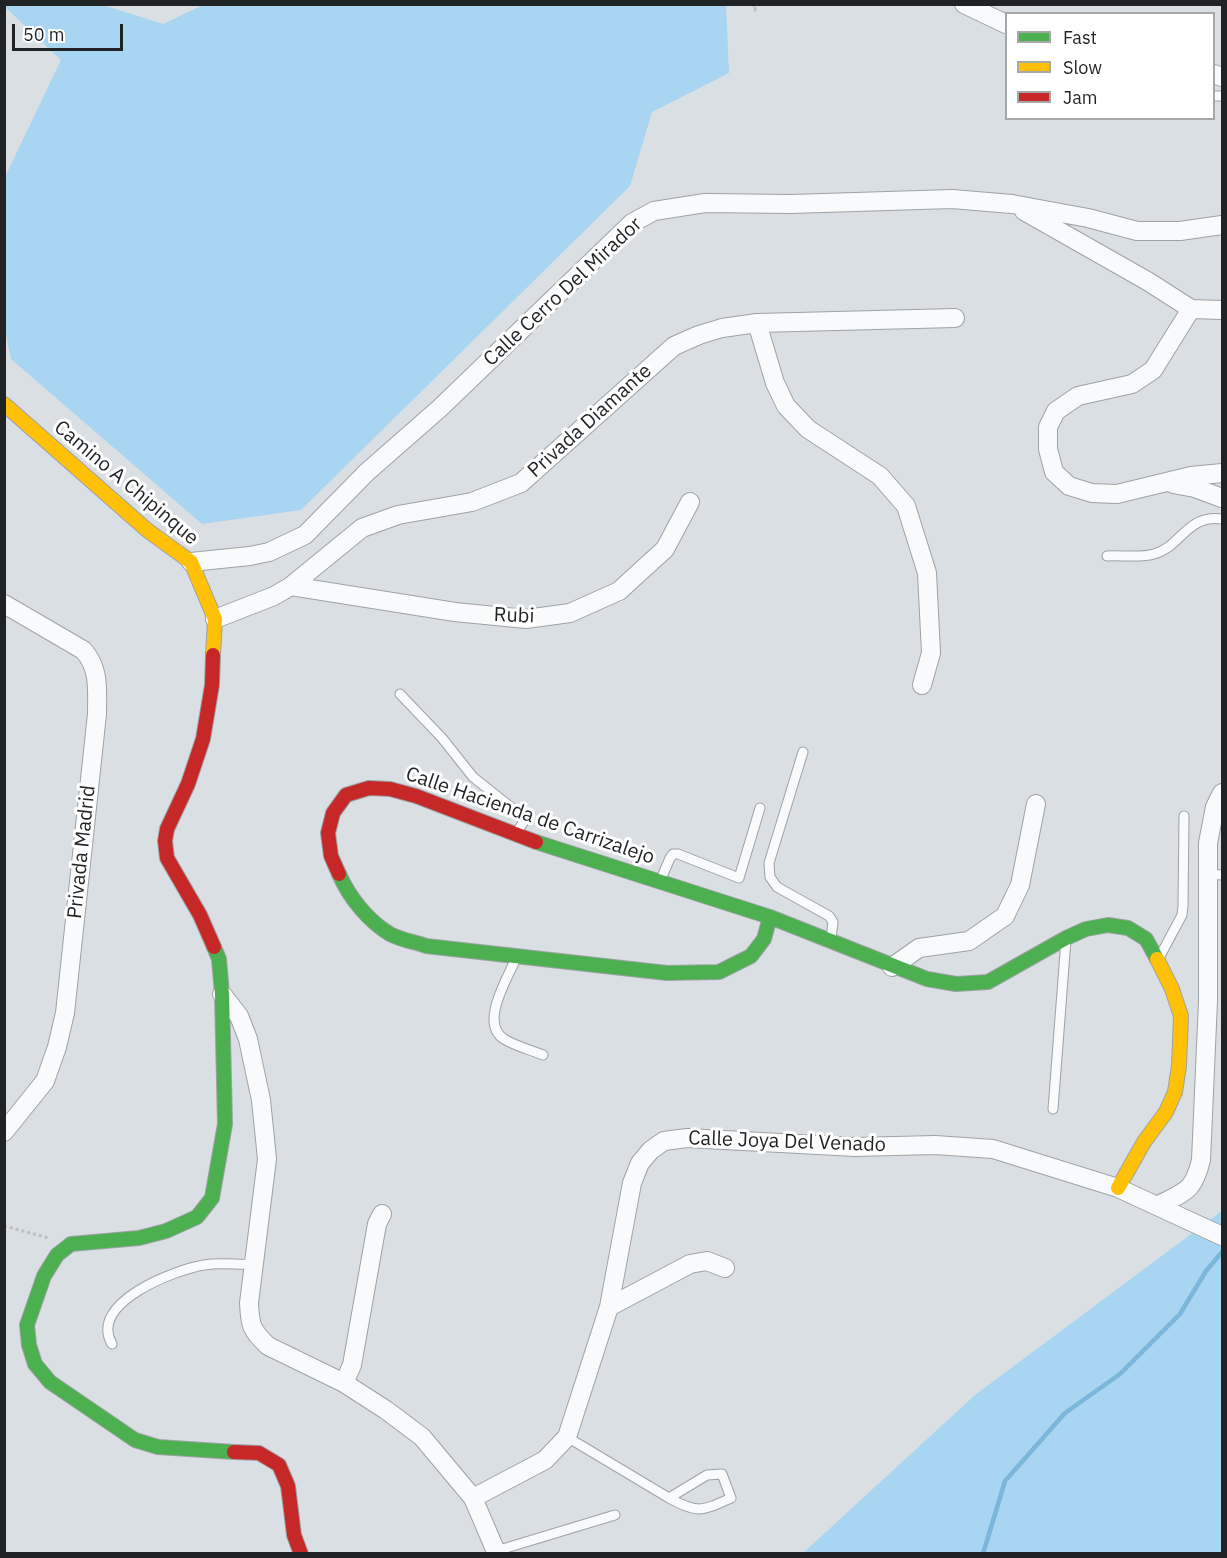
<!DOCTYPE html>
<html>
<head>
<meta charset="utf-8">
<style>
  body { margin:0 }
  #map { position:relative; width:1227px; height:1558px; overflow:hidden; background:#dadfe3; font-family:"IBM Plex Sans",sans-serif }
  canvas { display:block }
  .frame { position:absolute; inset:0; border:6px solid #1f2325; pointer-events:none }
  .legend { position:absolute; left:1005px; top:12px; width:210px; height:108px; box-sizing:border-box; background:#fff; border:2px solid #a5a7a8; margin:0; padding:8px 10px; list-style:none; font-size:18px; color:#1f2325 }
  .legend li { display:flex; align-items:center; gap:12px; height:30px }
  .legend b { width:30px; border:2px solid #a5a7a8 }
  .scale { position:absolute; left:12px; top:24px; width:111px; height:27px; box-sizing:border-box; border:3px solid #1f2325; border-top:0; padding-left:8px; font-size:18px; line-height:21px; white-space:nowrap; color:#1f2325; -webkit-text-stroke:4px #fff; paint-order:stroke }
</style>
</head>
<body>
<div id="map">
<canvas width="1227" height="1558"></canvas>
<div class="frame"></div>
<ul class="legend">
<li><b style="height:8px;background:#4caf50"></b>Fast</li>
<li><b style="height:8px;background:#ffc107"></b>Slow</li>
<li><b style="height:8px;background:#c62828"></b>Jam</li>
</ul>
<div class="scale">50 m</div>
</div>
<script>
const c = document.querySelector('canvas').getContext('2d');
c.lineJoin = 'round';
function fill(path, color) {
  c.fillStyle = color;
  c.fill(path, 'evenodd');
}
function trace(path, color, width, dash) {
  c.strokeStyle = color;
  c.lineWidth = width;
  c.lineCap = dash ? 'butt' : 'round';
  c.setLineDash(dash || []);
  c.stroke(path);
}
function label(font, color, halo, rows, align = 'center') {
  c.font = font + ' "IBM Plex Sans",sans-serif';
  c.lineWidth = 6;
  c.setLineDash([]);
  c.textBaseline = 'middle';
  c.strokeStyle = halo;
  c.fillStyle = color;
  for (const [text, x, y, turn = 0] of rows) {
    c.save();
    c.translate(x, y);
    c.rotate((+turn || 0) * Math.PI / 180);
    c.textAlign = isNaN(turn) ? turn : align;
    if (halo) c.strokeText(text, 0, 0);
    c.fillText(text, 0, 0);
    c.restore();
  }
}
fill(new Path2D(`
  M205,4L726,5L729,73L652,112L630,186L301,510L202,524L11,359L4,326L5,177L61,60L5,7L4,5H103L163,24Z
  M1222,1211V1553L802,1554L975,1395Z`), '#a7d5f2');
trace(new Path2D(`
  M983,1554L1005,1481L1065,1413L1120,1374L1180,1314L1206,1271L1222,1252`), '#7bb6db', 4.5);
const lane = new Path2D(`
  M1214,96H1222
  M1107,556C1120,555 1142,558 1154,554C1181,547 1187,514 1222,519
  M400,694L442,738L473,777L522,816L523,823L516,833
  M803,752L769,863L770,877L777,887L829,916L833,922L831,939
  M1208,874L1222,875
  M661,879L670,858L673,854H678L739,878L760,808
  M516,958C508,978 479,1023 504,1039C515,1046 531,1050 543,1055
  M1159,958L1182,915L1183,906L1184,816
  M1053,1109L1066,940
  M112,1344C88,1303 174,1270 204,1265C220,1262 238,1265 255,1264
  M567,1437L669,1498C698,1514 702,1511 731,1498L722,1474L707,1475L669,1498
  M496,1551L615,1515`);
const street = new Path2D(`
  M964,4L1006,24
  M1214,74L1222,77
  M1024,211L1149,282L1191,309L1222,310
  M1191,309L1153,370L1132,384L1078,396L1056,411L1048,427V449L1054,472L1069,486L1092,493L1117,494L1191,476L1222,473
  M757,323L775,383L786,406L808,429L880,476L906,506L927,573L931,653L922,685
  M1173,484L1195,488L1222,498
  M191,562L250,556L269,552L305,535L367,472L440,408L632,223L654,211L705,203L791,204L952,199L1012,204L1088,218L1137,231H1180L1222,225
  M291,586L455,612L526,619L570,613L619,591L665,549L690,502
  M4,604L83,650C100,668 97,690 97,714L65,1013L57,1047L45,1081L4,1132
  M215,619L274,596L291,586L362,528L398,515L472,502L521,483L674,346L699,335L722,328L757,323L955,318
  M892,967L919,948L969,941L1005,916L1020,885L1036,804
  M222,994L239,1016L248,1039L261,1100L267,1159L249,1303C250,1325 251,1330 268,1346L344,1383L386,1410L422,1437L473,1498L497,1554
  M1157,1206C1185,1191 1193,1193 1201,1160L1208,1001V843L1215,807L1222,793
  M609,1307L690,1264L707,1261L725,1268
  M344,1383L352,1365L377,1224L382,1214
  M473,1498L545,1460L567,1437L609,1307L632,1183L640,1163L651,1150L664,1141L687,1138L855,1147L935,1145L993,1149L1118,1188L1222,1236`);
const fast = new Path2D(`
  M536,842L770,917L927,979L956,984L988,982L1066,938L1086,929L1108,925L1128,928L1146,939L1157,959
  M339,874C349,897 368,921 390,934C401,940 415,942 426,946L667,973L719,972L751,956L764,939L770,917
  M214,947L219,959L222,994L225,1124L212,1198L197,1217L166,1231L139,1238L71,1244L57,1255L44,1276L27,1325L29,1345L35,1364L50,1382L135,1440L158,1447L234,1452`);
const slow = new Path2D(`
  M4,404L147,530L191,562L215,619L213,655
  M1118,1188L1144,1142L1166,1112L1175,1092L1179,1066L1181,1016L1172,989L1157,959`);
const jam = new Path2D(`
  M213,655L212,685L203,739L188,784L167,829L165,841L167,858L200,915L214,947
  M339,874L331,856L328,833L333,813L346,795L369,788L390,789L416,796L536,842
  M234,1452L259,1453L279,1465L288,1486L294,1535L301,1554`);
trace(lane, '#9ea2a5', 11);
trace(street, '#9ea2a5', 20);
trace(fast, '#9ea2a5', 16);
trace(slow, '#9ea2a5', 16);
trace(jam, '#9ea2a5', 16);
trace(new Path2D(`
  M753,4L755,10L756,4
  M4,1226L49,1238`), '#bebfc1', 3, [3, 3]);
trace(lane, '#f9fafb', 9);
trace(street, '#f9fafb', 18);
trace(fast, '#4caf50', 14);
trace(slow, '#ffc107', 14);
trace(jam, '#c62828', 14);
label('20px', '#1f2325', '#fff', [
  ["Calle Cerro Del Mirador",563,292,-43],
  ["Privada Diamante",590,421,-42],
  ["Camino A Chipinque",126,483,40],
  ["Rubi",514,616,2],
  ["Calle Hacienda de Carrizalejo",530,816,19],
  ["Privada Madrid",82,852,-84],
  ["Calle Joya Del Venado",787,1142,2]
]);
</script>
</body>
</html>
